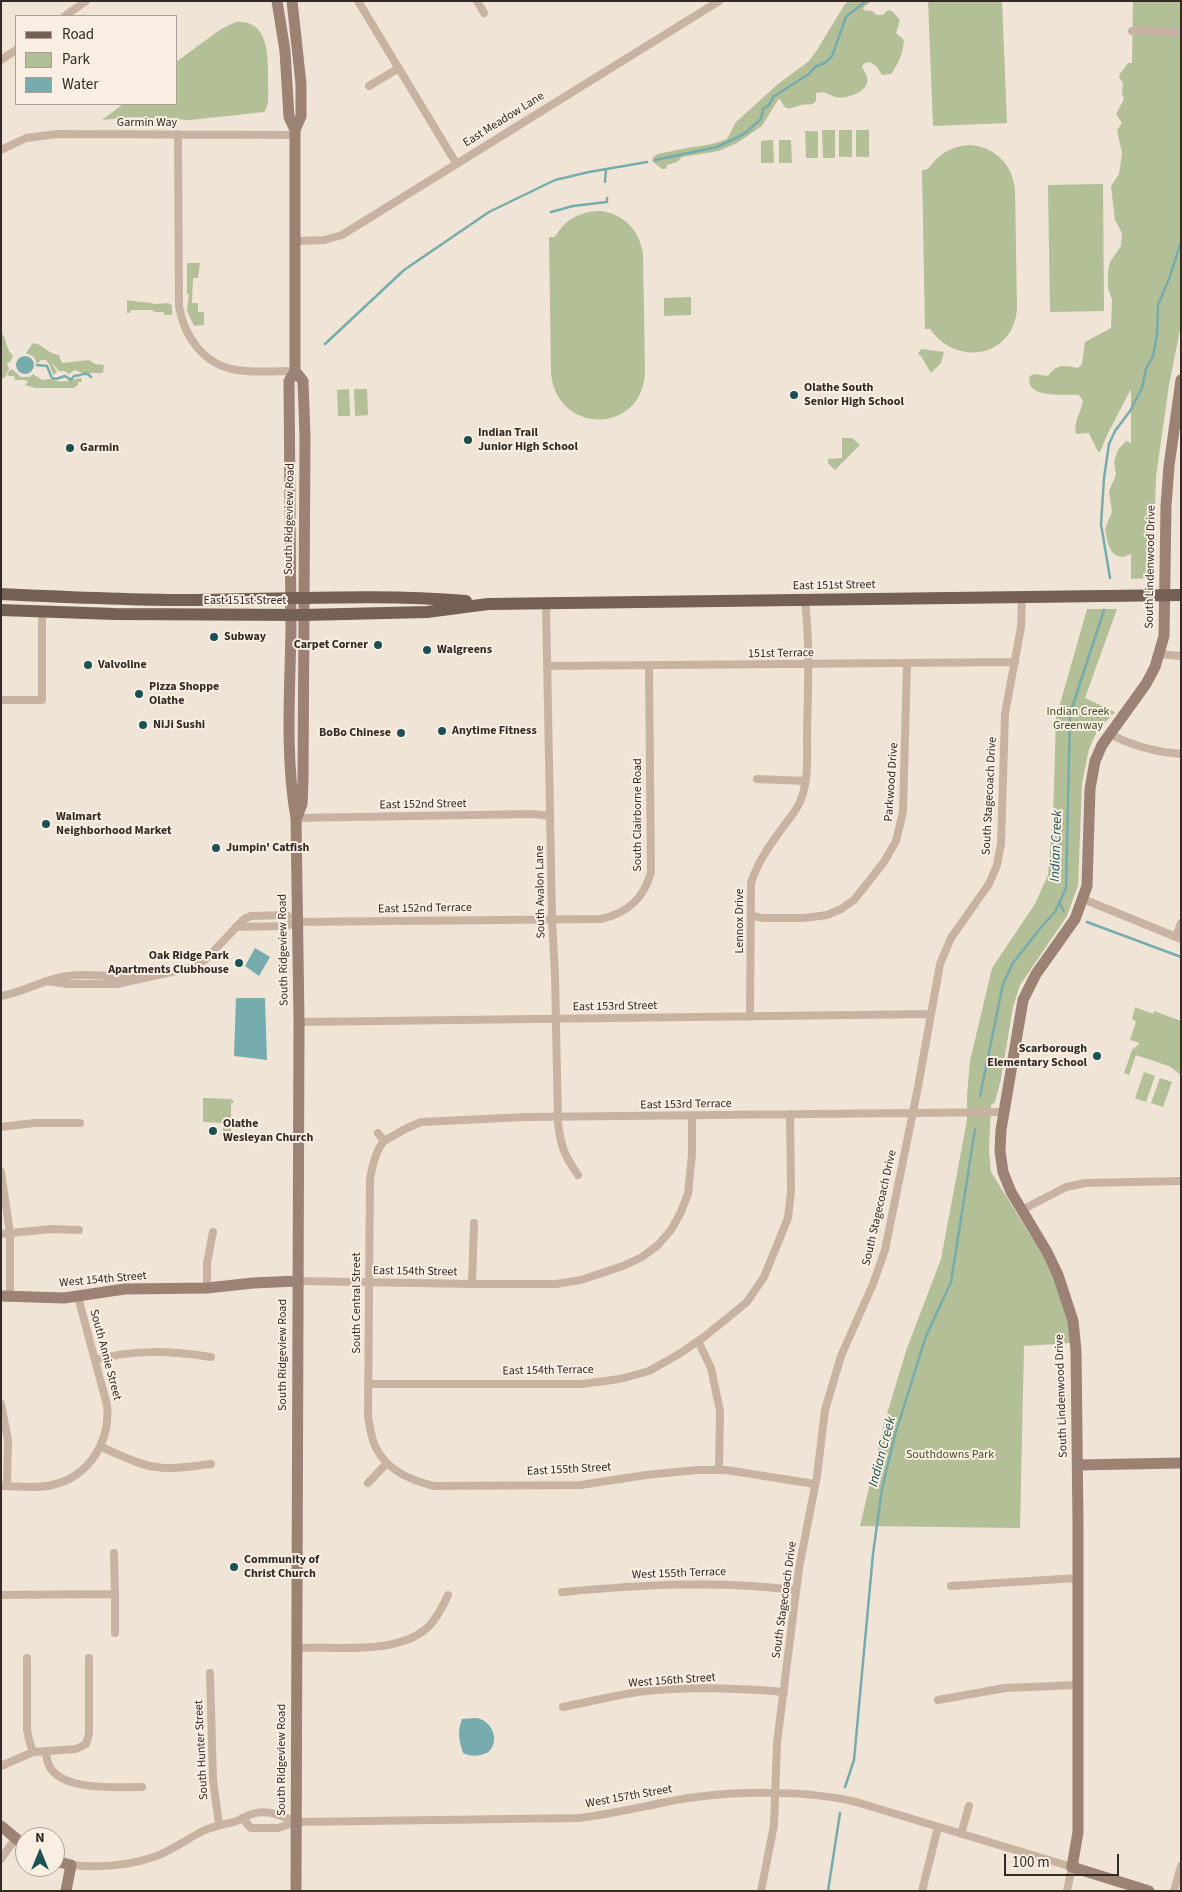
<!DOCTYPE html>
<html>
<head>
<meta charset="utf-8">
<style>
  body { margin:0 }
  #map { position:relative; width:1182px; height:1892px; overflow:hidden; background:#f0e4d6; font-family:"Source Sans 3",sans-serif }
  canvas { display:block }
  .frame { position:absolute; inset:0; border:2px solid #332925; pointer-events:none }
  .legend { position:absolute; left:15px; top:15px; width:162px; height:90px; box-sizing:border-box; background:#f9eee2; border:1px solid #aa9f96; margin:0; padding:6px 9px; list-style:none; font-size:15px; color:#332925 }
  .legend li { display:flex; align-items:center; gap:10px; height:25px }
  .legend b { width:25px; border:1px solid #aa9f96 }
  .north { position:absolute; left:15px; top:1827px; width:50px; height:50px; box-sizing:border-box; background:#f9eee2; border:1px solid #aa9f96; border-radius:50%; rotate:0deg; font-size:14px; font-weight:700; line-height:20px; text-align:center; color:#332925 }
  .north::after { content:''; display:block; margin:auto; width:18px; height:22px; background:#1b5154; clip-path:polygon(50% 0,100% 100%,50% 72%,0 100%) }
  .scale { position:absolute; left:1004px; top:1854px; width:115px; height:22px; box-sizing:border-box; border:2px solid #332925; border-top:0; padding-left:6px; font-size:15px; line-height:18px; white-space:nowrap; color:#332925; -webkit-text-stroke:4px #f9eee2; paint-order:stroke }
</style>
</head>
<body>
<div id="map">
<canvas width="1182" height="1892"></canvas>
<div class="frame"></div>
<ul class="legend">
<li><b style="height:6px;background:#756056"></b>Road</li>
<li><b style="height:14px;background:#b2bf97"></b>Park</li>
<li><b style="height:14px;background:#76acad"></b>Water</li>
</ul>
<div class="north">N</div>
<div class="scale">100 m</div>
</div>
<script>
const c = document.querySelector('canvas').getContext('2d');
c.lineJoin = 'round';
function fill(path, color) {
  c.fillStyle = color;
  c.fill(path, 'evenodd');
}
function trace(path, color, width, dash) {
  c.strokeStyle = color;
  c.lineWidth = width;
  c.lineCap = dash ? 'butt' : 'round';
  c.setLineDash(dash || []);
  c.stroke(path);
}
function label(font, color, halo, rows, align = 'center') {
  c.font = font + ' "Source Sans 3",sans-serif';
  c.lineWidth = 4;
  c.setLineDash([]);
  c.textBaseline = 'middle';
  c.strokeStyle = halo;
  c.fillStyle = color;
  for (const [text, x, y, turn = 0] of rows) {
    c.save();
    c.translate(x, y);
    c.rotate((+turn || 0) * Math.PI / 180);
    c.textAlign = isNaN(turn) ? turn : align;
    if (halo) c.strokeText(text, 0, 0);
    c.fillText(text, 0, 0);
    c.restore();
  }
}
fill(new Path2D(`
  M849,1H872L864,7L863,10L872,11L877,15H883L888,10L892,11L900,20L896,33L904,40C903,53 899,63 891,74L882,75L877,67L870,62L865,63L862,66C863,70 866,73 867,77C872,91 845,100 835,97C827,94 825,91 816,93V101L813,104C809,105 805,104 801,105C790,108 786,113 780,99L778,100L762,126L737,143L719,151L682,157L677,162L667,165L666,169H662L652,161L653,157C660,152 665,153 672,151C690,146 709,147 727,139L736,122L778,84L809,61L817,50L845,4Z
  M928,1H1002L1007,123L933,126Z
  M1133,1H1181V325L1169,385L1156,477L1153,578L1131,579V554L1123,557L1117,556L1112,552L1108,544L1105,529L1112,512L1109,491L1116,475L1114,461L1118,450L1126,441L1131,443V389L1108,433L1100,452H1098L1089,433L1076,434C1073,421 1081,413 1083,401L1079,395C1065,394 1023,399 1030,376L1034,374L1048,376C1056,364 1064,365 1078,368L1082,364L1085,342L1111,328L1112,300L1108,288V272L1110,262L1121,246L1122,233L1115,220L1111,186L1119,174L1122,153L1117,130L1122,123L1116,114L1124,99L1122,94L1123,83L1119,78L1120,74L1128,63H1132Z
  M236,22C270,19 268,59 268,82C268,91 270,105 264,112L190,120L133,117L102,120L123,104H176V62L221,29Z
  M822,130H835V158H823Z
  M839,130H852V157H839Z
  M856,130H869V157H856Z
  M805,131H818V158H806Z
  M773,140L774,163H761V141Z
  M779,140H791L792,163H779Z
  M970,145C995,147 1012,164 1015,189L1017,309C1013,358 956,367 930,329H925L922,170L928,169C938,154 952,146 970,145Z
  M1103,184L1104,311L1050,312L1048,185Z
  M601,211C624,214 640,231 643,254L645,372C643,434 558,436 551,374L549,237H555C565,219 581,211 601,211Z
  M187,263H200L198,278H193L192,303H198V312H204V325L194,326L187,311L189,294H187Z
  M691,297V315L664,316V298Z
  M123,300L152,303L153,304L169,303V304L172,305V315H164V312H155L152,310H131L130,313H127V301Z
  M1,332C8,340 4,347 13,356L10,362L7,363L9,369L5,377L1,379Z
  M33,343C43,344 48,354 59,355L62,363L89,360L95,364L104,365L103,373H82L75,370L69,374L64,371H59L51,362L57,372L53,375L50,366L46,360H41L37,364L34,357L26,353Z
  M921,349L944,352L941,363L931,373L921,356L918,354Z
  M12,369L21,377H30L33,374L42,380L50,379C61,384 70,380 81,378L82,382H78V386H75V388H35L25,385L28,382L26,380H15L14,376H7L9,371Z
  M349,389L350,416H338L337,390Z
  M354,389H367L368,415L355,416Z
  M842,438H852L860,445L835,470L828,463V459L842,458Z
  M1087,609H1117L1085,698L1115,712L1097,731L1089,749L1085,768L1082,784L1078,885L1067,916L1020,985L1013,1007L1001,1079L995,1102L991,1105L989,1149L991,1172L1043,1256L1054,1277L1069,1322L1071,1343L1024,1346L1020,1528L860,1526L884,1424L906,1351L941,1259L967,1120V1096L970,1061L992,968L1035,904L1048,875L1053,817L1056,718Z
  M1135,1007L1153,1014L1154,1011L1181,1021V1075L1169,1066L1136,1055L1129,1075L1124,1073L1132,1050L1140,1043L1130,1040L1136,1022L1132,1019Z
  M1144,1072L1155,1076L1146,1102L1135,1098Z
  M1160,1078L1172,1082L1163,1107L1151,1103Z
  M203,1098L232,1099L234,1103H231V1136H223V1123L203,1122Z`), '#b2bf97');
fill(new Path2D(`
  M16 365a9 9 0 1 1 18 0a9 9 0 1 1-18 0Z
  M255,948L270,957L259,976L245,966Z
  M236,998H265L267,1060L234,1056Z
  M476,1718C493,1720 501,1743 487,1753C479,1756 471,1757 463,1753C459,1740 457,1732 462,1719Z`), '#76acad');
trace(new Path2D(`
  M655,160L717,147L744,134L761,119L763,109L769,105L773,97L809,74L815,67L826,62L832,56L846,17L866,1
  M605,182L606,169
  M551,212L573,206L607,202V198
  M325,344L404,270L489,212L555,180L589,172L647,162
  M37,365L47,366L51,376
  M83,374H88L91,377
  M52,378L56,379L65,376L71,380L74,376L81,375
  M1110,578L1101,524L1104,478L1109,444L1115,431L1130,411L1142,388L1146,369L1153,356L1157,335L1158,305L1169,279L1181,242
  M1060,904L1064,912
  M1087,922L1181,957
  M980,1096L1003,984L1013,963L1042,926L1055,912L1066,888L1070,714L1104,610
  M845,1787L854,1760L873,1554L882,1489L895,1435L926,1336L951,1282L975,1129
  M828,1891L840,1813`), '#76acad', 2.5);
trace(new Path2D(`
  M358,1L456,163
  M477,1L484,13
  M65,16L86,1
  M1132,31L1181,32
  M1,60L16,50
  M369,86L399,68
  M178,134L179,306C184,337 204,365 237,370C256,373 276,371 295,371
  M1,150L26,138L57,134L295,135
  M296,241L324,240L342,235L719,1
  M546,603L552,919L555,975L558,1123C561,1147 564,1155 578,1175
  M1159,654L1181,656
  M548,666L1015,662
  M1,700H42V612
  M1109,734C1133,746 1154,752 1181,754
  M757,779L805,781
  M296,818L533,814L550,816
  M1083,899L1181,939
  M751,915L762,918H804L827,915L841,909L854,900L884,862L896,841L903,812L907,664
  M236,927L286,926L298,922L601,919C627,913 644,899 651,872L649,666
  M1176,937L1181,923
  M46,981L68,984H117L190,968L206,959L244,919L251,916L286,915L298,922
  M1,996C24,992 44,979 67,976C87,973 113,976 133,978
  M750,1017L751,883C758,861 770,845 783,827C789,819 796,811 800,802C809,781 807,755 807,734C808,689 810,644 805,600
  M299,1022L931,1014
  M1,1127L34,1123H80
  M378,1133L384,1141L405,1129L421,1122L526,1117L1004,1112
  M384,1141C375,1152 372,1166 370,1180L368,1417C370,1426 371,1439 376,1448C388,1471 410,1480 434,1486L581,1485L646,1475L697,1470H726L815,1484
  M1,1172L10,1233V1295
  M1022,1210L1066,1187L1086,1183L1181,1181
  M1,1234L52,1229L79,1230
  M297,1281L472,1284H556L581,1280L623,1266L642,1257L658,1245L671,1230L680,1214L688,1194L692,1154V1116
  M472,1284L474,1223
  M207,1288V1263L213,1232
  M698,1341L711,1368L720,1411L719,1470
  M95,1360C135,1349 171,1351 211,1357
  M368,1384H582L620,1379L649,1371L679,1354L704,1337L747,1302L764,1277L788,1218L791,1191L790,1114
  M1,1404L8,1440L7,1486
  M101,1447C119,1454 137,1465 156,1467C174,1470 193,1466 211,1464
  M368,1483L387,1463
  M1,1486C18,1486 36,1489 52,1485C89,1477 111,1441 107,1405L78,1297
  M951,1586L1078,1578
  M562,1592C640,1585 718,1580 796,1590
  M115,1594V1633
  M1,1595L115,1594L114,1553
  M296,1648C336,1646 401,1656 430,1625C438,1616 443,1606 448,1595
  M27,1658V1729L29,1740L33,1752
  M210,1673L213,1780L219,1824
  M938,1700L1005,1688L1078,1685
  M563,1707C588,1702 613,1696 638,1692C686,1686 736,1688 784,1692
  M46,1751C46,1755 47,1759 48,1763C58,1792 117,1787 142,1787
  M1,1766L33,1752L76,1749L86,1744L89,1734V1658
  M296,1822L579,1818C616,1814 651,1804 688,1798C737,1791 808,1790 856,1802L1072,1867L1067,1891
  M961,1834L969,1806
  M1,1859L15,1839
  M71,1865C100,1868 127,1866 154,1857C172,1851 188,1838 205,1830C215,1826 224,1824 234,1822C240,1820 246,1816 252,1814C267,1809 283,1816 296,1822L278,1828H251L242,1818
  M761,1891L774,1825L777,1743L799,1568L817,1476L825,1410L841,1356L873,1284L885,1250L918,1087L940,964L951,938L989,884L997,865L1001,844L1005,714L1021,627L1022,596
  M922,1891L938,1827
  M1174,1891L1181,1866`), '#c8b3a3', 8);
trace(new Path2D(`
  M277,1L285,51L289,117L295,130
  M292,1L301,84V116L295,130V371L289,381C289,463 291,546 291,628C290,691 285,756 296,818L299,1022L296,1891
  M295,371L303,381L305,437L303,781L302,804L297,817
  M1,1296L64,1298L125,1289L207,1288L253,1283L297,1281
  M1078,1465L1181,1463
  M1,1826L25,1846
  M55,1861L71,1865L66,1891
  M1149,1891L1072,1867L1078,1832V1524L1076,1350L1073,1321L1058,1275L1047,1252L1011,1192L1003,1172L1000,1151L1001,1130L1023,1000L1036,974L1075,919L1087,886L1090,789L1095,761L1102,745L1146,684L1155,667L1164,636L1166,506L1169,466L1181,380`), '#9b8274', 11);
trace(new Path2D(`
  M1,594C63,597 125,600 186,600C280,600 373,593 466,601
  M1,610L115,614L303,615L427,612L488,604L1181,595`), '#756056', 12);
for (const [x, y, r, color] of [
  [794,395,5,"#1b5154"],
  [468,440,5,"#1b5154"],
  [70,448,5,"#1b5154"],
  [214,637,5,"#1b5154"],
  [378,645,5,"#1b5154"],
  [427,650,5,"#1b5154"],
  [88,665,5,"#1b5154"],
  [139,694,5,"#1b5154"],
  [143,725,5,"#1b5154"],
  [442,731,5,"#1b5154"],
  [401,733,5,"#1b5154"],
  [46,824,5,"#1b5154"],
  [216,848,5,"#1b5154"],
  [239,963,5,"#1b5154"],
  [1097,1056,5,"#1b5154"],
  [213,1131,5,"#1b5154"],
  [234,1567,5,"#1b5154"]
]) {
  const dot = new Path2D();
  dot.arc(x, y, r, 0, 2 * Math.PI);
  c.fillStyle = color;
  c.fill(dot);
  trace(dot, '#f9eee2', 2);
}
label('12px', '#332925', '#f9eee2', [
  ["East Meadow Lane",504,120,-32],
  ["Garmin Way",147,123],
  ["South Ridgeview Road",290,519,-89],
  ["South Lindenwood Drive",1151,567,-89],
  ["East 151st Street",834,586,-1],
  ["East 151st Street",245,601],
  ["151st Terrace",781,654,-1],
  ["Parkwood Drive",892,782,-86],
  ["South Stagecoach Drive",990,796,-87],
  ["East 152nd Street",423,805,-1],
  ["South Clairborne Road",638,815,-90],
  ["South Avalon Lane",541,892,-91],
  ["East 152nd Terrace",425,909,-1],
  ["Lennox Drive",740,921,-90],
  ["South Ridgeview Road",284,950,-91],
  ["East 153rd Street",615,1007,-1],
  ["East 153rd Terrace",686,1105,-1],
  ["South Stagecoach Drive",880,1208,-77],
  ["East 154th Street",415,1272,1],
  ["West 154th Street",103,1280,-5],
  ["South Central Street",357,1303,-90],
  ["South Annie Street",105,1355,75],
  ["South Ridgeview Road",283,1355,-90],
  ["East 154th Terrace",548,1371,-1],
  ["South Lindenwood Drive",1062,1396,-92],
  ["East 155th Street",569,1470,-3],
  ["West 155th Terrace",679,1574,-2],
  ["South Stagecoach Drive",785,1600,-82],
  ["West 156th Street",672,1681,-4],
  ["South Hunter Street",202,1750,-93],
  ["South Ridgeview Road",282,1760,-90],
  ["West 157th Street",629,1797,-10]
]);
label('bold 12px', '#332925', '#f9eee2', [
  ["Olathe South",804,388],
  ["Senior High School",804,402],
  ["Indian Trail",478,433],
  ["Junior High School",478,447],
  ["Garmin",80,448],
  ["Subway",224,637],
  ["Carpet Corner",368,645,"right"],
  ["Walgreens",437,650],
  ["Valvoline",98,665],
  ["Pizza Shoppe",149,687],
  ["Olathe",149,701],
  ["NiJi Sushi",153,725],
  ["Anytime Fitness",452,731],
  ["BoBo Chinese",391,733,"right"],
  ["Walmart",56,817],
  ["Neighborhood Market",56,831],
  ["Jumpin' Catfish",226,848],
  ["Oak Ridge Park",229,956,"right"],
  ["Apartments Clubhouse",229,970,"right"],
  ["Scarborough",1087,1049,"right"],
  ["Elementary School",1087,1063,"right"],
  ["Olathe",223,1124],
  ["Wesleyan Church",223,1138],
  ["Community of",244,1560],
  ["Christ Church",244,1574]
], 'left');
label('12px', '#435129', '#f9eee2', [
  ["Indian Creek",1078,712],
  ["Greenway",1078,726],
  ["Southdowns Park",950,1455]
]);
label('italic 14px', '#1b5154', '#f9eee2', [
  ["Indian Creek",1057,846,-88],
  ["Indian Creek",883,1452,-75]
]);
</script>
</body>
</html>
